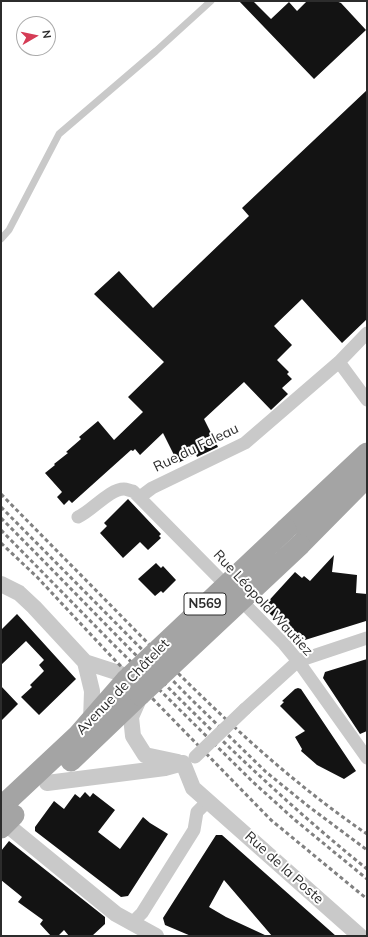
<!DOCTYPE html>
<html>
<head>
<meta charset="utf-8">
<style>
  body { margin:0 }
  #map { position:relative; width:368px; height:937px; overflow:hidden; background:#fff; font-family:Mulish,sans-serif }
  canvas { display:block }
  .frame { position:absolute; inset:0; border:2px solid #2c2c2c; pointer-events:none }
  .north { position:absolute; left:16px; top:16px; width:40px; height:40px; box-sizing:border-box; background:#fff; border:1px solid #ababab; border-radius:50%; rotate:81deg; font-size:11px; font-weight:700; line-height:16px; text-align:center; color:#2c2c2c }
  .north::after { content:''; display:block; margin:auto; width:14px; height:18px; background:#d53c56; clip-path:polygon(50% 0,100% 100%,50% 72%,0 100%) }
</style>
</head>
<body>
<div id="map">
<canvas width="368" height="937"></canvas>
<div class="frame"></div>
<div class="north">N</div>
</div>
<script>
const c = document.querySelector('canvas').getContext('2d');
c.lineJoin = 'round';
function fill(path, color) {
  c.fillStyle = color;
  c.fill(path, 'evenodd');
}
function trace(path, color, width, dash) {
  c.strokeStyle = color;
  c.lineWidth = width;
  c.lineCap = dash ? 'butt' : 'round';
  c.setLineDash(dash || []);
  c.stroke(path);
}
function label(font, color, halo, rows, align = 'center') {
  c.font = font + ' Mulish,sans-serif';
  c.lineWidth = 4;
  c.setLineDash([]);
  c.textBaseline = 'middle';
  c.strokeStyle = halo;
  c.fillStyle = color;
  for (const [text, x, y, turn = 0] of rows) {
    c.save();
    c.translate(x, y);
    c.rotate((+turn || 0) * Math.PI / 180);
    c.textAlign = isNaN(turn) ? turn : align;
    if (halo) c.strokeText(text, 0, 0);
    c.fillText(text, 0, 0);
    c.restore();
  }
}
fill(new Path2D(`
  M239,1H253L271,19L289,2L297,11L307,1H336L341,3L366,30L314,79Z
  M367,90V319L342,343L302,299L274,326L292,345L277,360L289,372L287,374L292,379L282,388L288,394L271,410L244,382L204,419L218,447L197,457L196,454L178,463L163,433L140,455L135,449L133,451L131,450L72,503L69,500L64,505L57,497L62,492L45,473L55,465L54,464L68,453L66,452L81,439L79,437L98,421L114,440L143,412L128,397L164,362L94,294L119,271L153,308L249,216L242,208Z
  M128,499L161,534L159,536L161,538L148,550L140,542L123,558L100,533L107,526L104,523Z
  M334,555L332,572L357,575L356,593L367,594L366,621L305,640H300L296,639L263,607L295,572L302,578L304,576L310,581Z
  M156,563L161,568L163,566L176,580L163,593L161,591L155,596L138,579Z
  M17,614L76,679L39,715L21,697L32,687L30,685L44,671L39,665L44,660L26,641L1,665V630Z
  M367,659V731L360,734L323,678L325,672Z
  M1,686L18,704L1,721Z
  M298,688L301,689L356,771L344,779L317,765L301,751L302,749L295,737L305,731L280,706L284,702L282,701L295,689Z
  M85,792L90,797L93,793L115,810L98,832L120,849L143,817L150,823L168,834L128,896L121,897L35,831V827L54,801L64,809L75,794L80,798Z
  M216,835H222L336,936H272L224,880L209,907L226,917L267,936H191L165,925L163,918Z
  M9,841L105,917V924L92,936H69L64,930L58,936H51L40,924L43,920L18,902L22,897L1,880V851Z`), '#131313');
trace(new Path2D(`
  M1,239L9,230L59,134L156,51L211,1`), '#c9c9c9', 7);
trace(new Path2D(`
  M339,362L367,400
  M140,497L152,488L245,443L339,362L367,333
  M78,517C92,511 109,489 124,489C127,489 130,491 133,491L284,644L298,661L367,758
  M245,709L298,661L367,638
  M133,922L142,913L194,830L197,812L208,801`), '#c9c9c9', 13);
trace(new Path2D(`
  M1,584L19,593L34,607L85,662L119,673
  M85,662L92,691L91,721
  M139,699L131,717L133,736L145,755L178,762
  M183,763L193,788L360,936
  M47,783L165,768L183,763
  M1,820L116,914L156,936`), '#c9c9c9', 16);
trace(new Path2D(`
  M286,529L367,453
  M300,545L367,477
  M71,761L140,695
  M1,807L78,735L126,680`), '#a4a4a4', 21);
trace(new Path2D(`
  M1,494C44,538 88,582 131,626C205,701 280,775 367,834
  M1,507L192,700L266,772L308,806L367,850
  M1,518C121,638 235,763 367,869
  M1,530L112,643L253,782L295,820L367,879
  M1,543L37,577L109,654L271,820L367,899`), '#818181', 3, [4, 3]);
trace(new Path2D(`
  M195,757L245,709`), '#c9c9c9', 13);
trace(new Path2D(`
  M126,680L286,529
  M140,695L300,545
  M1,828L14,815`), '#a4a4a4', 21);
for (const [x, y, w] of [
  [205,604,42]
]) {
  const box = new Path2D();
  box.roundRect(x - w / 2, y - 11, w, 22, 3);
  c.fillStyle = '#fff';
  c.fill(box);
  trace(box, '#2c2c2c', 1);
}
label('bold 13px', '#2c2c2c', null, [
  ["N569",205,604]
]);
label('14px', '#2c2c2c', '#fff', [
  ["Rue du Faleau",196,448,-26],
  ["Rue Léopold Wautiez",263,603,47],
  ["Avenue de Châtelet",123,687,-46],
  ["Rue de la Poste",284,868,42]
]);
</script>
</body>
</html>
